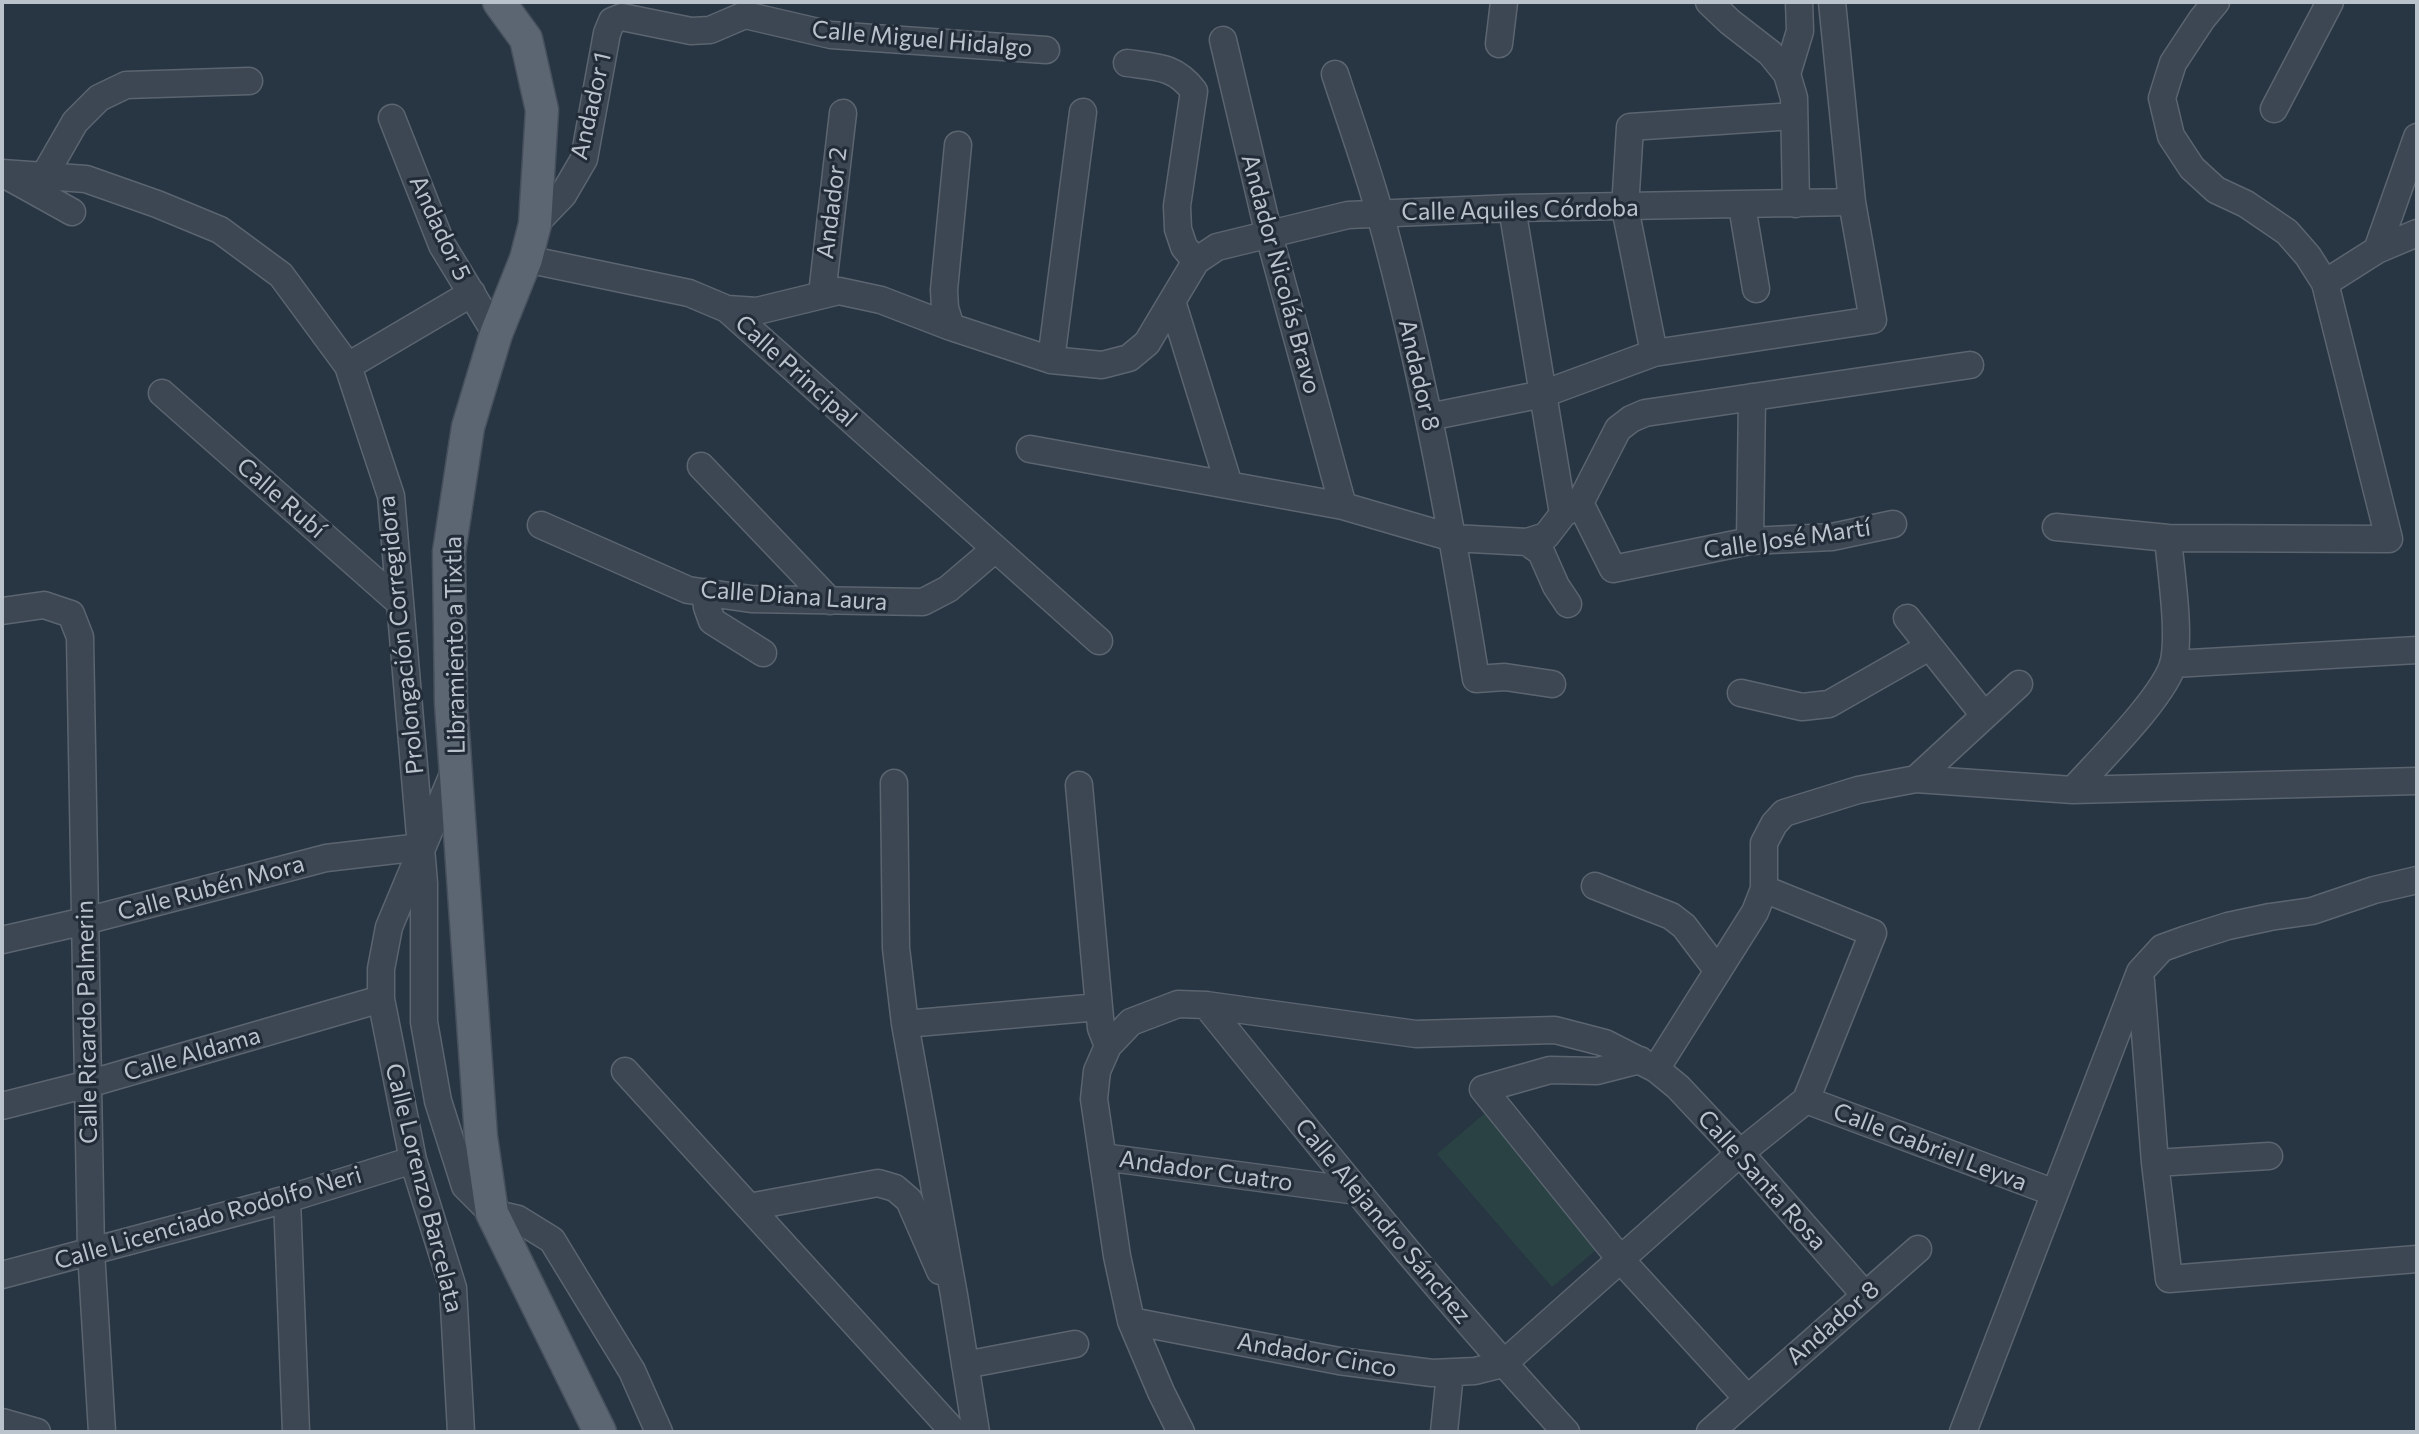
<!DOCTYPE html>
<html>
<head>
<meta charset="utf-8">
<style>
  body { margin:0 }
  #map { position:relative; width:2419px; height:1434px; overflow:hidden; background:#283543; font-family:Commissioner,sans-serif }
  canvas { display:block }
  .frame { position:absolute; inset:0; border:4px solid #bac2cc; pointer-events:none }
</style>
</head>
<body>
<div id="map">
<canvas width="2419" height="1434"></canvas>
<div class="frame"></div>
</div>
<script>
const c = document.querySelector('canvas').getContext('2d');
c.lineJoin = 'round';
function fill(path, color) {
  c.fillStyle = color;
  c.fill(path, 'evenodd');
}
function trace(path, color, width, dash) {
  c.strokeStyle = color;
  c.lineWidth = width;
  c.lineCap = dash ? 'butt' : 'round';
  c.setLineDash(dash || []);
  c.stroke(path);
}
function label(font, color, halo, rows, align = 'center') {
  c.font = font + ' Commissioner,sans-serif';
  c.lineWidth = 6;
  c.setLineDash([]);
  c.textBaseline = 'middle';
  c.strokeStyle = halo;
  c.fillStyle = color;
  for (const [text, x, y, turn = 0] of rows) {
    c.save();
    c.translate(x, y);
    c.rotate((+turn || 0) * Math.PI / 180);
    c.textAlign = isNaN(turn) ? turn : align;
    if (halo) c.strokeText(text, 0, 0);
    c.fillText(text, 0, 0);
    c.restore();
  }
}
fill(new Path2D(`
  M1486,1112L1601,1246L1552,1287L1437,1154Z`), '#2a4244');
const minor = new Path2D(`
  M1709,2L1730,22L1770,53L1787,74
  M1223,40L1269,235L1343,506
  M1499,44L1504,2
  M1127,63C1157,67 1175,66 1194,91L1177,206L1178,229L1184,247L1196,261
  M1335,74C1350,120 1367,167 1380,214C1422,367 1451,523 1476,679L1505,677L1552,684
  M2274,109L2330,2
  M392,118L442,245L496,334
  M2,173L86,179L157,204L220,230L281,275L348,366L391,496L424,883V1022L438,1101L465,1186L492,1213L518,1219L552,1240L632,1371L659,1432
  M44,176L75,122L99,98L126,85L249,81
  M9,177L72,212
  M1796,204L1794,98L1787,74L1800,31L1799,2
  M1742,206L1756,289
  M1512,208L1563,514
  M535,224L563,195L584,159L607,33L612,21L622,17L691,31L710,30L745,15L831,35L1046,50
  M2377,250L2417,137
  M526,259L689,293L727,309L1099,641
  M2325,283L2377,250L2417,233
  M822,294L843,113
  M1172,301L1229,485
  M727,309L757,311L839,291L881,300L951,327L1051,360L1102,365L1129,358L1147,343L1196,261L1217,247L1348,215L1512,208L1852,202
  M951,327L945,308L944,290L958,145
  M1654,353L1625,208L1630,127L1794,116
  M1051,360L1083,112
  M348,366L472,293
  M162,393L400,603
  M1429,417L1543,394L1654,353L1873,320L1852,202L1832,2
  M1030,449L1343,506L1453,538L1527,542L1546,536L1563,514L1580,503L1618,429L1631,419L1645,413L1970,365
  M701,466L830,601
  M1580,503L1613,569L1750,541L1832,537L1893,524
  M541,525L688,590L751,599L923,602L948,589L995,549
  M2056,527L2168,538L2389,539L2325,283L2308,256L2287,232L2246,204L2216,190L2192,168L2171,136L2162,98L2173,63L2202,19L2216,2
  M1750,541L1752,397
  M1527,542L1541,552L1556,586L1568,604
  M705,592L707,607L712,621L763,653
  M2,611L44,605L71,614L80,637L91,1251L102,1432
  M1907,618L1984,715
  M2173,664L2417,650
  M1741,693L1802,707L1829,704L1929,647
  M456,767L389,927L381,969V999L413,1160L453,1288L461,1432
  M1916,779L2019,684
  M894,783L896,948L905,1024L954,1295L976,1432
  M1079,785L1099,1007L1101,1028L1108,1046
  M2073,790C2098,762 2167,694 2174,661C2180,629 2171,573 2168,538
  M1595,886L1671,916L1684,926L1718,971
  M2,940L85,921L326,858L421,847
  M2141,981L2155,1163L2169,1279L2417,1259
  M1206,1005C1323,1150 1440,1295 1566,1432
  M905,1024L1099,1007
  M1640,1060L1597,1071L1550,1070L1483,1089L1621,1260L1747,1398
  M1656,1069L1755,912L1764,889V843L1774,824L1784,813L1858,790L1916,779L2073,790L2417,781
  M625,1071L954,1432
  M1806,1100L2055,1193
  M2,1106L88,1084L381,999
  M1103,1157L1357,1191
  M2155,1163L2269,1156
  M287,1199L296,1432
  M749,1207L878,1183L895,1188L909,1200L940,1271
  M2,1275L287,1199L413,1160
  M1131,1321L1339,1361L1432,1373L1475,1371L1503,1364L1740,1153L1806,1100L1873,933L1764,889
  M965,1365L1075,1344
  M2,1422L37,1432
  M1181,1432L1161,1392L1131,1321L1117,1256L1094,1099L1097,1071L1108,1046L1131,1022L1178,1004L1206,1005L1416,1034L1555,1030L1605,1043L1656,1069L1678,1087L1740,1153L1865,1295
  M1444,1432L1450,1373
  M1710,1432L1918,1249
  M1963,1432L2140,972L2162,948L2187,939L2228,926L2270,917L2312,911L2374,890L2417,880`);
const major = new Path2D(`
  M499,2L526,39L542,110L535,224L526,259L496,334L468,427L449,552L451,703L481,1137L492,1213L600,1432`);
trace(minor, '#5b6570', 29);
trace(major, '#46505c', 35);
trace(minor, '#3d4753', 26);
trace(major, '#5b6672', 32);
label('24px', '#bac2cc', '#212c38', [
  ["Calle Miguel Hidalgo",922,39,5],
  ["Andador 1",591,106,-77],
  ["Andador 2",832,203,-83],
  ["Calle Aquiles Córdoba",1520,210,-1],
  ["Andador 5",440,228,65],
  ["Andador Nicolás Bravo",1281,274,75],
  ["Calle Principal",796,371,42],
  ["Andador 8",1419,375,77],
  ["Calle Rubí",281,498,41],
  ["Calle José Martí",1787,539,-8],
  ["Calle Diana Laura",794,596,4],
  ["Prolongación Corregidora",401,635,-96],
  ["Libramiento a Tixtla",455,645,-91],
  ["Calle Rubén Mora",211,888,-15],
  ["Calle Ricardo Palmerin",87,1022,-91],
  ["Calle Aldama",192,1054,-16],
  ["Calle Gabriel Leyva",1930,1147,21],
  ["Andador Cuatro",1206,1171,8],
  ["Calle Santa Rosa",1762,1180,48],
  ["Calle Lorenzo Barcelata",424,1188,76],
  ["Calle Licenciado Rodolfo Neri",208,1218,-16],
  ["Calle Alejandro Sánchez",1383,1221,50],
  ["Andador 8",1833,1323,-41],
  ["Andador Cinco",1317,1355,10]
]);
</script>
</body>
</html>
